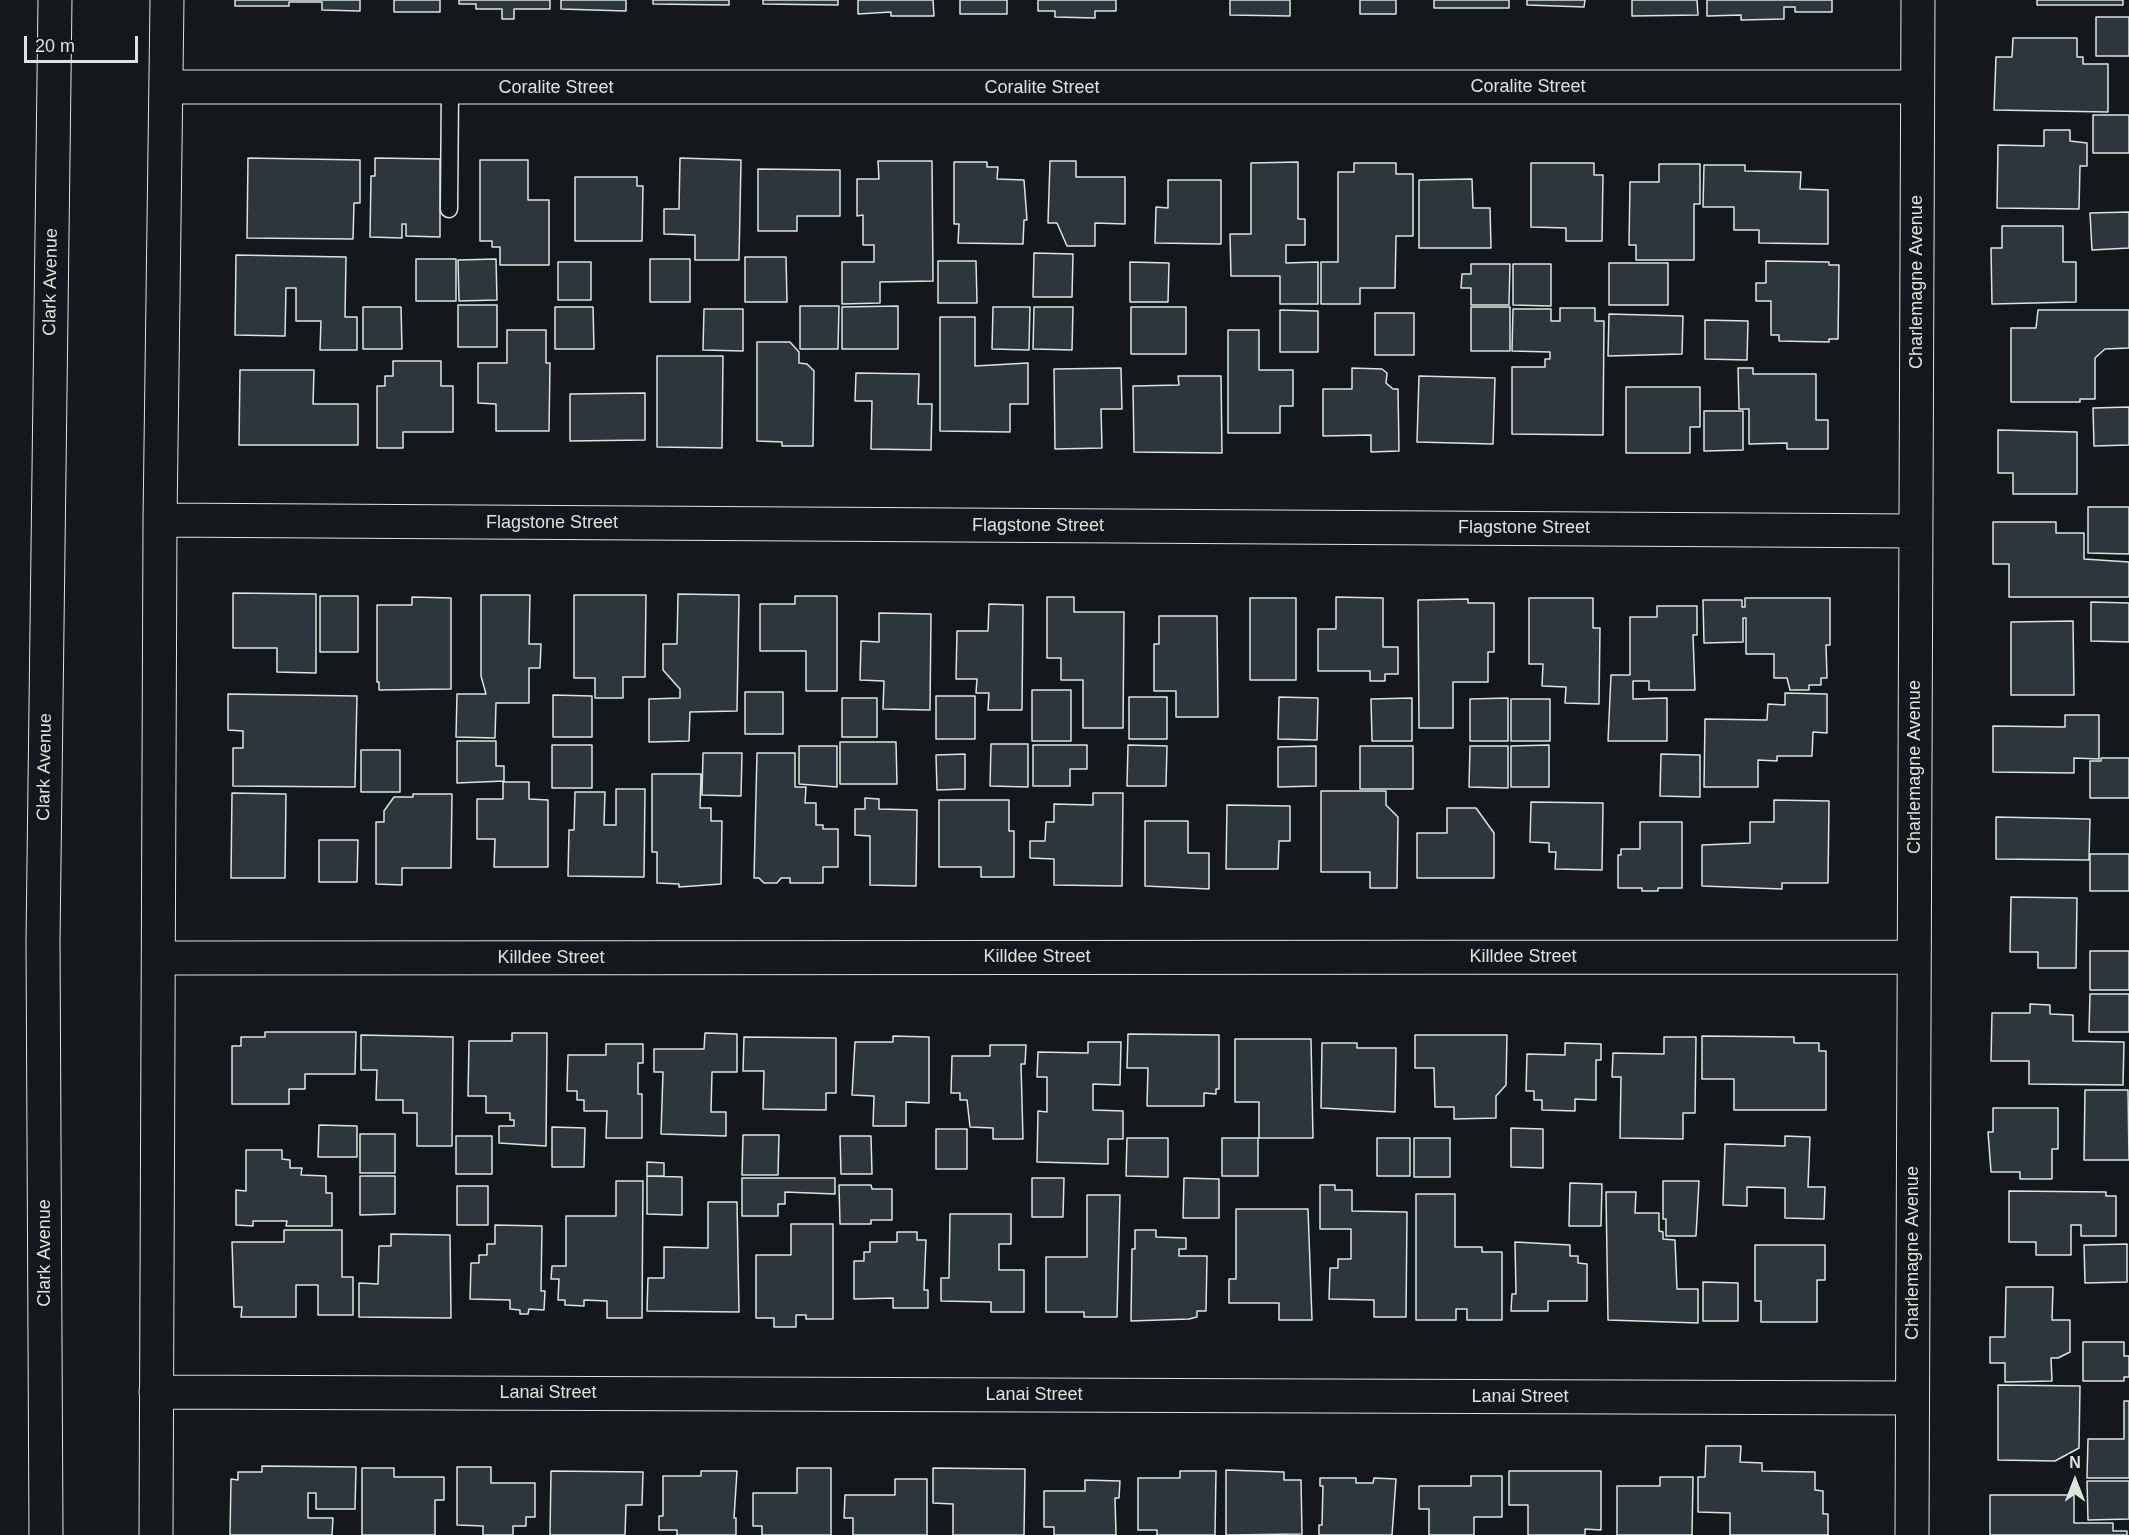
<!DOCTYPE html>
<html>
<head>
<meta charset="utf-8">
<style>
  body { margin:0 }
  #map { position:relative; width:2129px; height:1535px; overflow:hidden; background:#14181c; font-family:Arial,sans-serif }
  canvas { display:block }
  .north { position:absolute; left:2045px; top:1451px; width:60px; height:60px; -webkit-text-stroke:4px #14181c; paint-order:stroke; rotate:0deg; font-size:16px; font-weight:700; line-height:24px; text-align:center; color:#d8e6dc }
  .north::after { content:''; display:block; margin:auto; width:21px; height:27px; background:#d8e6dc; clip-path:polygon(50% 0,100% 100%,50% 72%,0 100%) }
  .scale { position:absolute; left:24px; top:36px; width:114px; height:27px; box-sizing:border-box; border:3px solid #d8e6dc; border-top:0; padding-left:8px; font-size:18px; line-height:21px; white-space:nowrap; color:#d8e6dc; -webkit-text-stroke:4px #14181c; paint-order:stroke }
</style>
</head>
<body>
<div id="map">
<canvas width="2129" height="1535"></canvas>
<div class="north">N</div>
<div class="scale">20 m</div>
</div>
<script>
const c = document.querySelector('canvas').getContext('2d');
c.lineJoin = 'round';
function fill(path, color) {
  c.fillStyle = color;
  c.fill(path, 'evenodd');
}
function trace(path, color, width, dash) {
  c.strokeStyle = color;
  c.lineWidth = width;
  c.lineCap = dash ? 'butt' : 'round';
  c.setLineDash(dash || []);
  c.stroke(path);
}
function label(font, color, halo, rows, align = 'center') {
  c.font = font + ' Arial,sans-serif';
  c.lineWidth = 4.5;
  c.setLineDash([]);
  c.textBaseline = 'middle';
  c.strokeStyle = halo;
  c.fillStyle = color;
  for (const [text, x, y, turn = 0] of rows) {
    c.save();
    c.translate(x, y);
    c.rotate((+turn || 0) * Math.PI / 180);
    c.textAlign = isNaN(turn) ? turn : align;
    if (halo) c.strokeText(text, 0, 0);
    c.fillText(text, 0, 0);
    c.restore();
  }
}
const building = new Path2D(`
  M235,0H360V11L322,10V2H289V6H235Z
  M394,0H440V12H394Z
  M459,0H550V9H514V19H502V9H476V4H459Z
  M561,0H626V11L561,9Z
  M653,0H729V5L653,4Z
  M763,0H838V5L763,4Z
  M858,0H933L934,16H891V12L858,14Z
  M960,0H1007V14H960Z
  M1038,0H1116V11H1095V18L1055,17V11H1038Z
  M1230,0H1290V16L1230,15Z
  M1360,0H1396V14H1360Z
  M1434,0H1509V8H1434Z
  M1527,0H1585L1584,7L1527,5Z
  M1632,0H1697L1698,15L1632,16Z
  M1707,0H1832V12H1795V7H1784V19L1741,20V15L1707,16Z
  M2037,0H2123V5H2037Z
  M2096,17H2129V56H2096Z
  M2013,38H2077V57H2083V64H2108V112L1994,110L1996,57H2012Z
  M2093,115H2129V153H2093Z
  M2044,130H2070V141L2087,143V166H2080L2079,209L1997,208L1998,145L2044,146Z
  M248,158L360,160V203H354L353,239L247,238Z
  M375,158L440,159V237L406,236V224H402V238L370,237L371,176H375Z
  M680,158L741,160L739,260H695V235L664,234V209H679Z
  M480,160H528V200H549V265H500V247H492V241H480Z
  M878,161H932L933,281L880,282V303L842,304V262H874V245H863V215L857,216V179H879Z
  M1050,161H1076V177H1125V224L1095,223V246H1067L1057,223H1048Z
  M954,162H987V167H998L997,179L1024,180L1027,220H1024L1023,244L958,243L959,224H954Z
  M1298,162V219H1305V245H1286V263L1318,262V304H1280V276H1231L1230,234H1251V163Z
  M1354,163H1396V174H1413V236H1396L1395,288H1360V304H1321V262H1338V172H1354Z
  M1531,163H1594V175H1603L1602,241H1566V228L1531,227Z
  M1659,164H1700V204H1694V260H1636V245H1629L1630,182H1659Z
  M1704,165H1745V171L1801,172L1800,189L1828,190V244L1759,243V230H1734V207H1703Z
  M758,169L840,170V216H797V231H758Z
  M575,177H637V186H643L642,241H575Z
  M1472,179L1473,208H1490L1491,248H1419V180Z
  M1168,180H1221V244L1155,243L1156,207L1168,208Z
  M2129,212V248L2092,250L2090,213Z
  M2002,226H2063V262H2076V302L1992,304L1991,248H2002Z
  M1034,253L1073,254L1072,297H1033Z
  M236,255L346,257L345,317H357V350H320L321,321H296V288H286L285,336L235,335Z
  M745,257H786L787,302H745Z
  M416,259H456V301H416Z
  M496,259L497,300L459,301L458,260Z
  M650,259H690V302H650Z
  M938,261H976L977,303H938Z
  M1766,261L1829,262V265H1839L1838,339H1829V342L1779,341V335H1771V301H1756V283H1766Z
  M558,262H591V300H558Z
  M1130,262L1169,263L1168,302H1130Z
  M1609,263H1668V305H1609Z
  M1471,264H1510L1509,305H1471V288H1461L1462,274H1471Z
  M1513,264H1551V306L1513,305Z
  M458,305H497V347H458Z
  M800,306H839L838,349H800Z
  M898,306V349H842V307Z
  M363,307H401L402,349H363Z
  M555,307H593L594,349H555Z
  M993,307H1030L1029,350L992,349Z
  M1034,307H1073L1072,350L1033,349Z
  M1131,307H1186V354H1131Z
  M1471,307H1510V351H1471Z
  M1560,308H1595V321H1604L1603,435L1512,434V367H1545V359H1550V352L1512,351L1513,309H1551V321H1560Z
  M704,309H743V351L703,350Z
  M1280,310L1318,311V352H1280Z
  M2038,310H2129V348L2105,349L2095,358V399H2080V402H2011V328H2036Z
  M1375,313H1414V355H1375Z
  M1609,314L1683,316L1682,354L1608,356Z
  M940,317H975V366L1028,363V404H1010V432L940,431Z
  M1705,320L1748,321L1747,360L1705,359Z
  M507,330H546V363H550L549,431H496V404L478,403V363H507Z
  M1228,330H1259V370H1293V406H1280V433H1228Z
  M757,342H790L799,352V363L807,364L814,371L813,446H782V442L757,441Z
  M657,356H723L722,448L657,447Z
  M393,361H441V386H453V432H403V448H377V386H385V376H393Z
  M1121,368L1122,409H1101L1102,448L1055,449L1054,369Z
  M1352,368L1382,369L1387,373L1386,383L1393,389H1398L1399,451L1371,452V435L1323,436V389H1352Z
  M1738,368H1753V374H1816V420H1828V449H1787V443L1749,444V409H1739Z
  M240,370H314L313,404H358V445H239Z
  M856,373L919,374L918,404H932L931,450L871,449L872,401H855Z
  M1178,376H1221L1222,453L1134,452L1133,386L1179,385Z
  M1419,376L1495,378L1493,444L1417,442Z
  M1626,387H1700V427H1690V453H1626Z
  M645,393V440L570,441V394Z
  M2129,407V445L2094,446L2093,408Z
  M1704,411H1743V450L1704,451Z
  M1998,430L2077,432V494H2013V473H1998Z
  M2088,507H2129V554L2088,553Z
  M1993,522H2056V533H2084V559L2129,562V597H2009V564H1993Z
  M233,593L316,594V673L277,672V648H233Z
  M678,594L739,595L737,711L690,712L689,741L649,742V699L680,698V689L663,670V644H677Z
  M481,595H530L529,644H541L540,668H529V703H496L495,738L456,737L457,694H486L481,676Z
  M574,595H646L645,677H623V698H595V678H574Z
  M320,596H358V652H320Z
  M795,596H837V691H806V651H760V604H795Z
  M412,597L451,598V689L379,690V682H377V605H412Z
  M1047,597H1074V612H1124L1123,728H1083V680H1061V658H1047Z
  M1336,597L1383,598V647H1398V674H1385V681H1370V671H1318V629H1336Z
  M1250,598H1296V680H1250Z
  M1529,598H1593V628H1600L1599,704L1565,703L1566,687L1542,686L1543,664H1529Z
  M1745,598H1830V645H1826L1827,678H1821V685H1809V690H1790L1787,678H1774V654H1746V618H1743V642L1704,643L1703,600H1742V607H1745Z
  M1468,599V603H1494V652H1488V682H1453V728H1419L1418,600Z
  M2091,602L2129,603V642L2091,641Z
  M989,604L1023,605L1022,710H988L989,693H976L977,679H956L957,631H988Z
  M1657,606H1697V635H1693L1695,690H1649V681H1633V699L1667,698V741H1608L1611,675H1630V617H1657Z
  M879,613L931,614L930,710L883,709L884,681L860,680L861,641L879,642Z
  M1159,616H1217L1218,717H1176V691H1154V644H1159Z
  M2073,621L2074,695H2011V622Z
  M1032,690H1071V741H1032Z
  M745,692H783V734H745Z
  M1785,693L1827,694V733L1813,732L1812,756H1777V761L1758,760V787H1704L1705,719L1767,720L1768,704L1785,705Z
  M228,694L357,696L355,787L233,786V748H243V731L228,730Z
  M553,695L592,696V737H553Z
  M936,696H975V739H936Z
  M1129,697H1167V739H1129Z
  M1279,697L1318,698L1317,740L1278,739Z
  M842,698H877V737H842Z
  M1412,698V741H1372L1371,699Z
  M1508,698V741H1470V699Z
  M1511,699H1550V741H1511Z
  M2065,715H2099V759L2074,758V773L1993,772V726L2065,727Z
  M457,741H496V766H504V781L457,783Z
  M840,742H896L897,784H840Z
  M991,744H1028V787L990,786Z
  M552,745H592V788H552Z
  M1033,745H1087V769H1070V786H1033Z
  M1128,745L1167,746L1166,786H1127Z
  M1549,745V787H1511V746Z
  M799,746H837V787L799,784Z
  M1316,746V786L1278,787V747Z
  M1360,746H1413V789H1360Z
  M1470,746H1508V788L1469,787Z
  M361,750H400V792H361Z
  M703,753H742L741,796L702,795Z
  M757,753H795V787H806L805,803H816V825H823V829H838V867H823V883H790V878H781L777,883H764L759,878H754Z
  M965,754V789L937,790L936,755Z
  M1661,754L1700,755V797L1660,796Z
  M2101,758H2129V798H2090V761H2101Z
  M652,774H701L700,808H711V821H722L721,884L679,887V884L657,883V852H652Z
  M503,782H529V799L548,800V867H494L495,839H477V799H503Z
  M616,789H645L644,877L568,876L569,830H574L575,792H605L604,825H616Z
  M1321,791H1386V805L1398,817L1397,888H1370V872H1321Z
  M232,793L286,794L285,878H231Z
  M1093,793H1123L1122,886L1054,885V859L1030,858V841H1045L1046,822H1054V804L1093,805Z
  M413,794H452L451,868H402V885L376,884V822H384V811L394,797H413Z
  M865,798L879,799V809L917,810L916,886L870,885V836L855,835V809H865Z
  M939,800H1009V831H1014V877H981V867H939Z
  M1774,800L1829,801L1828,883H1782V889L1702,886V845L1750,843V822H1774Z
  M1531,802L1603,803L1602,870L1555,869L1556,852H1549V843L1530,842Z
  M1227,805L1290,806V841H1279L1278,869H1226Z
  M1447,808H1476L1494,833V878H1417V833H1447Z
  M1996,817L2090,819L2089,860L1996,859Z
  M1145,821H1188V853H1209V889L1145,886Z
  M1640,822H1682V888H1658V891H1642V888H1618V855H1621V849H1640Z
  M319,840H358L357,882H319Z
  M2090,854H2129V891H2090Z
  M2011,897L2077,898L2076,968H2038V952H2010Z
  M2090,951H2129V990H2090Z
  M2090,994H2129V1032H2089Z
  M2030,1004L2050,1005V1014L2073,1015V1041L2124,1042L2123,1085L2029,1084V1061H1991L1992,1013H2030Z
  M265,1032H356L355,1074H305V1089H289V1104H232V1046H241V1037H265Z
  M512,1033H547L546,1146L499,1143V1126H514V1120H510V1113H486V1096H468L469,1041H512Z
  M705,1033L737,1034V1072H712L711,1112H726V1136L661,1134L663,1072H654V1049H704Z
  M1128,1034L1219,1035V1089H1216V1094L1204,1093V1106H1147L1148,1068H1127Z
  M361,1035L453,1037L452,1146H417V1113H403V1100H376L377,1070H361Z
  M1415,1035H1507L1506,1085L1496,1096V1118L1454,1119V1107H1435L1434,1068H1415Z
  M893,1036L929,1037V1103L906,1102V1126H873L874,1096L852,1095L855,1042H893Z
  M1702,1036L1794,1037V1043H1819V1051H1826V1110H1734V1079H1702Z
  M744,1037L836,1038V1093H826V1110L763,1109L764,1071H743Z
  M1664,1037H1696L1695,1113H1683V1139L1620,1138L1621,1077H1612L1613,1053L1664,1054Z
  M1235,1039H1311L1313,1138H1259V1102H1235Z
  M1088,1042H1121L1120,1085L1093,1084V1110L1123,1111V1139H1108V1164L1037,1162L1038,1111L1047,1112V1077H1037L1038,1052L1088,1053Z
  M1322,1043H1357V1048H1396L1395,1112L1321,1108Z
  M1565,1043L1601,1044V1060H1596V1100L1575,1099V1111L1542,1110V1100H1534V1091H1526L1527,1054L1565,1055Z
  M606,1044H643V1063H638V1094H642V1138H606L607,1111H584V1100H577V1091H567L568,1055H606Z
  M990,1045H1026L1025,1064H1021L1023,1139H993V1128L970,1127L967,1100H960V1093H951L952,1056H990Z
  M2085,1090H2128L2129,1160H2084Z
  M1993,1108H2058V1149H2052V1179H2020V1172H1991L1988,1132H1993Z
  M319,1125L357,1126V1157H318Z
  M552,1127L585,1128L584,1167H552Z
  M1511,1128L1543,1129V1168L1511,1167Z
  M936,1129H967V1169H936Z
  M360,1134H395V1173H360Z
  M743,1135H779L778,1175H742Z
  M456,1136H492V1174H456Z
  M840,1136H871L872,1174H841Z
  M1785,1136L1810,1137L1808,1187H1825L1824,1219L1785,1218V1188L1747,1187V1206L1723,1205L1725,1144L1785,1146Z
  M1127,1138H1168V1177L1126,1176Z
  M1222,1138H1258V1176H1222Z
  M1377,1138H1410V1176H1377Z
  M1414,1138H1450V1177H1414Z
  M246,1150H282V1159L290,1160V1168H302L301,1175L326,1176V1193H332V1226H286L287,1221H253V1226L236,1225V1190L246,1191Z
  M647,1162L664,1163V1176H647Z
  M360,1176H395V1214L360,1215Z
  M647,1176L682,1177V1215L647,1214Z
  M742,1178H835V1194L785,1192V1204H778V1216H742Z
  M1032,1178H1064L1063,1217H1032Z
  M1184,1178L1219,1179V1218H1183Z
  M616,1181H643L642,1318H607V1301L584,1300V1306L565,1305V1300H558L559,1279H551L552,1266H566V1216H616Z
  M1663,1181H1699L1696,1236H1666V1219H1663Z
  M1570,1183L1602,1184L1601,1226H1569Z
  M839,1185H871L872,1189H892V1220H871V1224H840Z
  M1320,1185H1335V1190H1352V1211L1407,1212L1406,1317H1374V1300L1329,1299L1330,1268H1338V1259H1351V1229H1320Z
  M457,1186H488V1225H457Z
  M2009,1191L2106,1192V1196H2116V1236H2081V1225H2071V1255H2036V1242H2009Z
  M1606,1192H1636L1635,1213H1659V1231L1663,1232V1239L1675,1240L1677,1289H1698V1323L1608,1320Z
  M1416,1194H1455V1247H1482V1252H1502V1320H1467V1309H1456V1320H1416Z
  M1087,1195H1120L1117,1317H1084V1312H1046V1257H1087Z
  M708,1202H737L739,1312L647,1311L648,1278H664V1247L708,1248Z
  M1236,1209H1308L1312,1320H1279V1303H1229V1279H1236Z
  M950,1214H1011V1244H999V1270H1024V1312H991V1302L941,1301V1278H949Z
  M791,1224H833V1319H806V1315H796V1327H774V1318H756V1255H791Z
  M495,1225L542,1226L541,1291H545L544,1310L529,1309L528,1314H520V1310L510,1309V1300L470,1299L471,1263H479V1255H487V1244H495Z
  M284,1230H342V1277H353V1315H318V1285H296V1317H241L242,1307H234L232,1242H284Z
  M1135,1230H1156V1237L1186,1238V1249H1179V1256H1207L1206,1311H1197V1317L1189,1319L1131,1321L1132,1249H1135Z
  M897,1232H917V1240H926L924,1290H928V1308H893V1298L854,1299V1261H864V1252H870V1242H897Z
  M391,1234L450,1235L451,1318L359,1317V1283L378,1284L379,1246H391Z
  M1515,1242L1570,1245V1256H1578V1263L1587,1264V1301H1548V1311H1511L1512,1294H1516Z
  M2127,1244V1282L2085,1283L2084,1245Z
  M1755,1245H1825V1280H1817V1322H1761V1301H1755Z
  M1703,1282L1738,1283V1321H1703Z
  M2006,1287H2053L2052,1320H2070V1352L2058,1358H2051L2052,1381L2005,1382V1363H1990V1337H2005Z
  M2083,1342H2124V1356H2129V1377H2124V1381H2083Z
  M1998,1385L2080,1386L2079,1448L2055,1461L1998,1460Z
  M2124,1401H2129V1478H2087L2088,1439H2124Z
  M1706,1446H1741L1740,1462L1762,1463V1471L1815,1472V1490L1823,1491V1514H1828V1535H1730V1513L1698,1512V1477H1705Z
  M262,1466L356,1467L355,1509H316V1493H308V1518H333L332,1535H230L231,1479L238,1480V1472H262Z
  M457,1467H491V1483H535V1517H526V1526H513V1535H483V1526L457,1525Z
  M362,1468H394V1477H444V1500H435V1535H362Z
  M797,1468H831V1535H762V1526H753V1493H797Z
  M933,1468L1025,1469L1024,1535H953V1504L933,1503Z
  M1226,1470L1284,1472V1480H1301L1302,1534L1226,1535Z
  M551,1471L643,1472L642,1505H626L625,1535H550Z
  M701,1471H737L734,1518H736V1535H677V1530H659V1516H663V1476H701Z
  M1180,1471H1216L1215,1535H1157V1530H1138V1478H1180Z
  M1509,1471H1601V1530L1585,1529V1535H1528V1505H1509Z
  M1471,1476H1502V1517H1474V1535H1429V1509H1419V1486H1471Z
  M1660,1477H1693L1692,1535H1617V1486H1660Z
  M1320,1478H1356V1483H1373L1374,1478L1396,1479L1392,1535H1319V1525H1322L1323,1486H1320Z
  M895,1479H927V1535H853V1518H844L845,1495H895Z
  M1085,1480L1120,1481L1119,1498H1115L1116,1535H1054V1527H1044V1491H1085Z
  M2087,1481H2129V1519L2088,1520Z
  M1990,1495H2074V1523H2113V1531H2127V1535H1990Z`);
fill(building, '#2c363c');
trace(building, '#d8e6dc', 1.5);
const service = new Path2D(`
  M449,209L450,89`);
const minor = new Path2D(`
  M166,87H1917
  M160,520L1916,531
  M159,958L1914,957
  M156,1392L1912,1398
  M156,1535L160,520L167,0
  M1912,1535L1918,0`);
const secondary = new Path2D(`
  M46,1535L43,940L55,0`);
trace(service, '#d8e6dc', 19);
trace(minor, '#d8e6dc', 35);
trace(secondary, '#d8e6dc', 35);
trace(service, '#14181c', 16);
trace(minor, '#14181c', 33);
trace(secondary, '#14181c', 33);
label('18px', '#d8e6dc', '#14181c', [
  ["Coralite Street",1528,87],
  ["Coralite Street",556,88],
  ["Coralite Street",1042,88],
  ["Clark Avenue",51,282,-89],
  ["Charlemagne Avenue",1917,282,-90],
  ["Flagstone Street",552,523],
  ["Flagstone Street",1038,526],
  ["Flagstone Street",1524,528],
  ["Clark Avenue",45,767,-89],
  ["Charlemagne Avenue",1915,767,-90],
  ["Killdee Street",1037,957],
  ["Killdee Street",1523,957],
  ["Killdee Street",551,958],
  ["Clark Avenue",45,1253,-90],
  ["Charlemagne Avenue",1913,1253,-90],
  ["Lanai Street",548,1393],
  ["Lanai Street",1034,1395],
  ["Lanai Street",1520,1397]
]);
</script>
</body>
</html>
